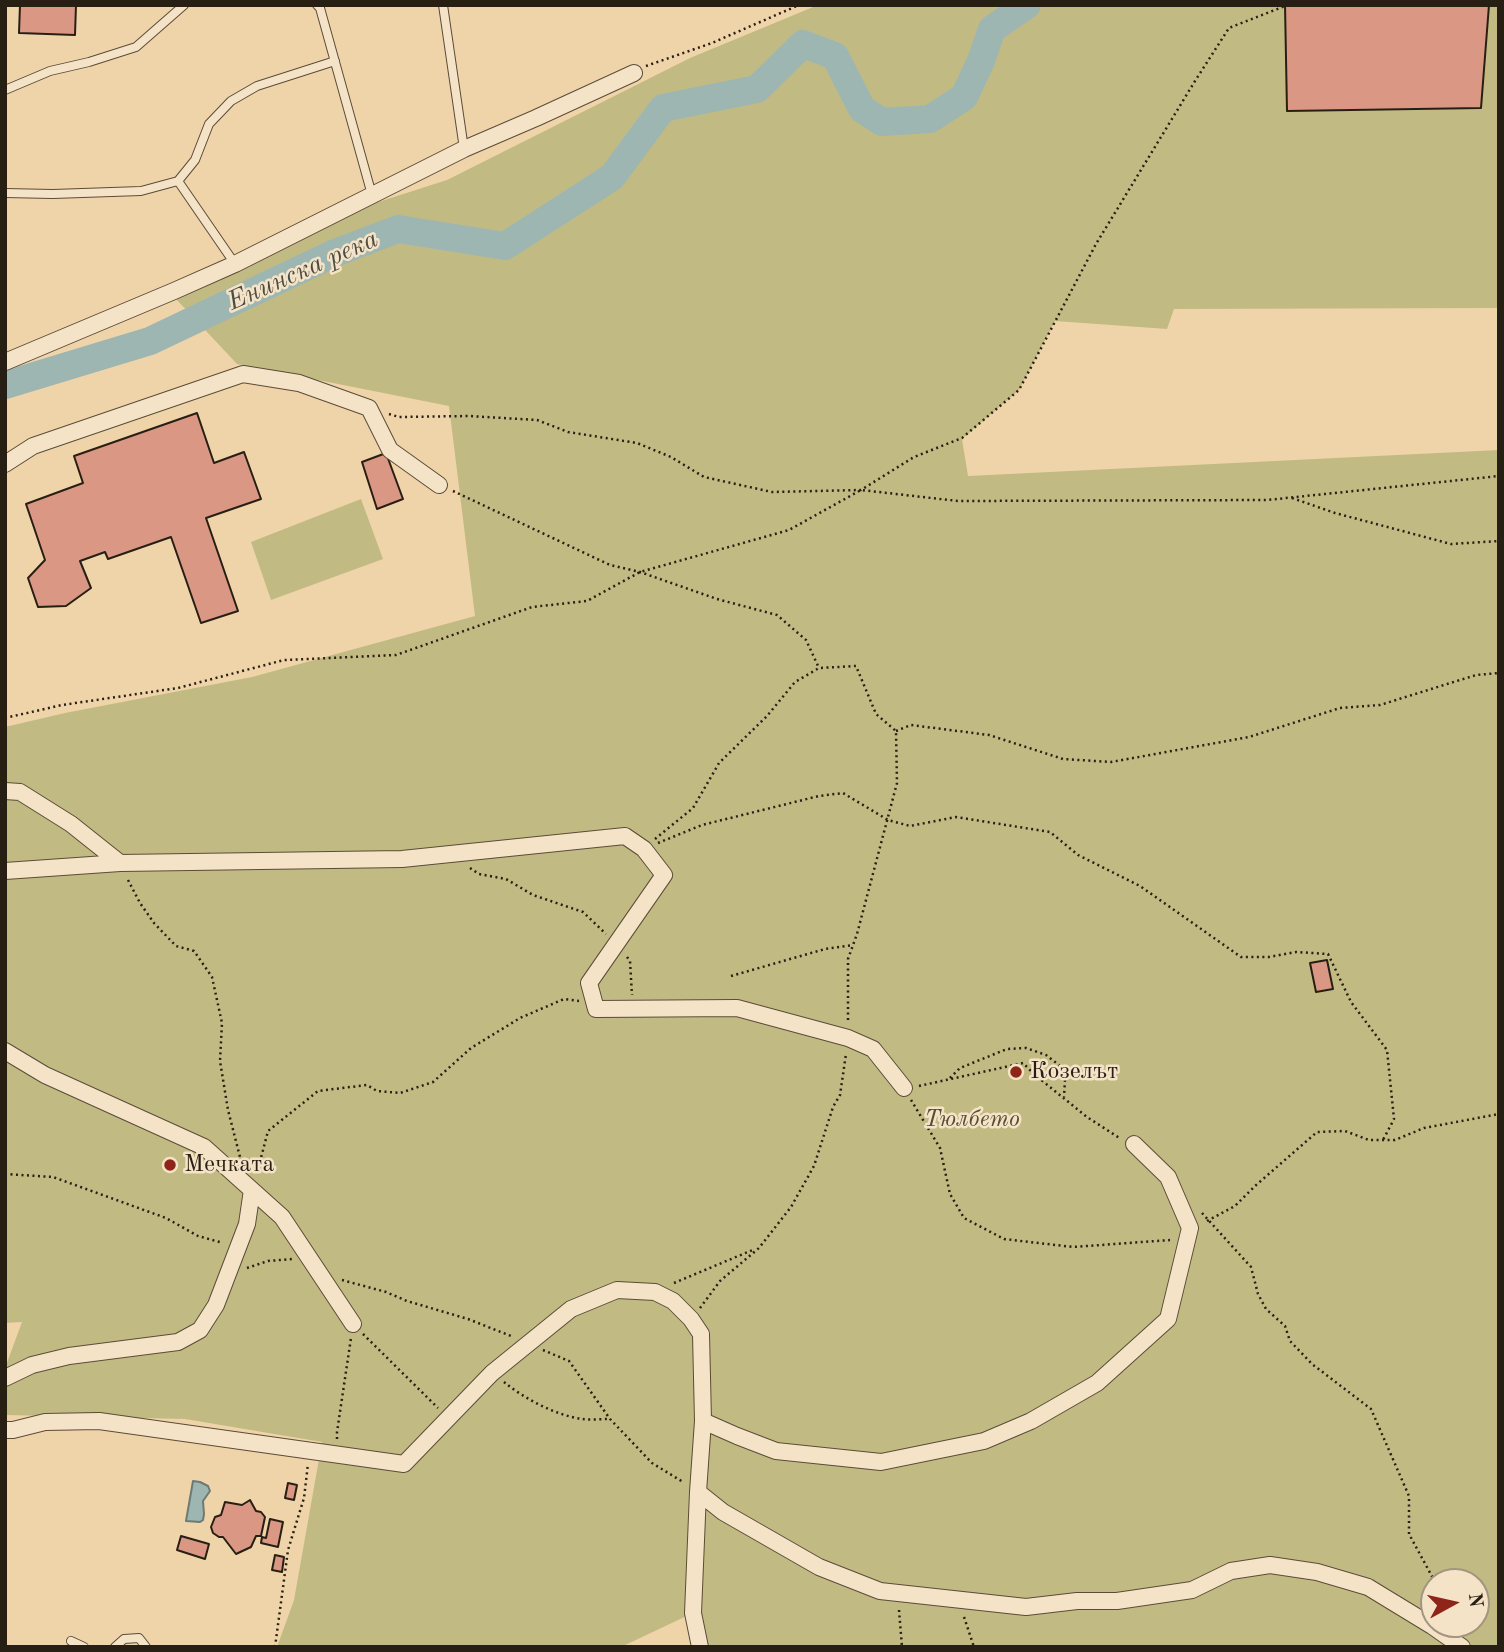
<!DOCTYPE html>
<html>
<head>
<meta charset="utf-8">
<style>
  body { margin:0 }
  #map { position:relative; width:1504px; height:1652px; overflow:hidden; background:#f0d4a9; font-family:"Old Standard TT",serif }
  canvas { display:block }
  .frame { position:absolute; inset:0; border:7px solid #281f14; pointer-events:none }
  .north { position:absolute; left:1420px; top:1568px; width:70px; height:70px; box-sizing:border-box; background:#f5e3c7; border:2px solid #a3957f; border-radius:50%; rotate:82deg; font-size:19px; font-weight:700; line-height:28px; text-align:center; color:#281f14 }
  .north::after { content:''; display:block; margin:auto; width:24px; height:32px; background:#8f2418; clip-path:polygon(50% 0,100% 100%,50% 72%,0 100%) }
</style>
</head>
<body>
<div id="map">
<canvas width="1504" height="1652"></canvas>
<div class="frame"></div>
<div class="north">N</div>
</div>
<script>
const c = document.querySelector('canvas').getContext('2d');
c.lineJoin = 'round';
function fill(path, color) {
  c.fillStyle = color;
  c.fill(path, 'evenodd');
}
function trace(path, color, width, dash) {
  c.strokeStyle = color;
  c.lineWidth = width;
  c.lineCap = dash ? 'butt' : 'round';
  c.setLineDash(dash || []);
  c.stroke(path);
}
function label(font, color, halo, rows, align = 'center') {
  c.font = font + ' "Old Standard TT",serif';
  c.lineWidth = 5;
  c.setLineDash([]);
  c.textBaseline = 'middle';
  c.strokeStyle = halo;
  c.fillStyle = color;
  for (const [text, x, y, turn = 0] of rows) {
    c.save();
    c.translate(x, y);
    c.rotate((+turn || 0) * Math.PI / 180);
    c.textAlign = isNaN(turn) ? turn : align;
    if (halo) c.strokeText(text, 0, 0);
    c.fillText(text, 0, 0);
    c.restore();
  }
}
fill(new Path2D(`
  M818,5H1285L1287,111L1481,108L1489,5H1499V308L1174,309L1167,329L1055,321L1019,390L962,439L968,476L1499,450V1647H700L693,1613L621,1647H277L294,1600L322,1442L185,1419L5,1415V1368L22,1322L5,1323V727L65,713L252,677L475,616L449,406L237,364L176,299L375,203L447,180L690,58ZM1434,1582H1476V1624H1434Z
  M361,499L383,559L271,600L251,542Z`), '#c1bb83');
const water = new Path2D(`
  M193,1481L200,1482L208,1486L210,1491L203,1501L204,1514L203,1520L200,1522L186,1521Z`);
fill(water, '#9db6b2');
trace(water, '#6e7a73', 2);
trace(new Path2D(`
  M5,385L150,341L335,253L398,229L505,246L612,177L663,108L757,89L803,44L835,56L862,109L882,122L930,119L964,97L981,61L992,29L1027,5`), '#9db6b2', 28);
const building = new Path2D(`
  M20,5H76L75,35L19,33Z
  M1285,5H1489L1481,108L1287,111Z
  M197,413L214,463L244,452L261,499L206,518L238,611L201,623L171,537L108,559L105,552L80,561L91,588L66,606L38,607L28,578L45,560L26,504L83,483L74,456Z
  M386,453L403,499L377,509L362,462Z
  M1327,960L1333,989L1316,992L1310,963Z
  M288,1483L297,1485L294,1500L285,1498Z
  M250,1500L256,1511L261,1512L265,1517L261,1536H256L251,1547L236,1554L223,1537H219L213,1533L211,1527L215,1517L221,1515L225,1502L242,1505Z
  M270,1519L283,1522L278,1547L261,1543L262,1537L266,1538Z
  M181,1536L209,1544L205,1559L177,1550Z
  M275,1555L284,1557L282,1572L272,1570Z`);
fill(building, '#da9784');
trace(building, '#281f14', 2);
const lane = new Path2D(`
  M317,5L320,8L372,195
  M443,5L464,149
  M5,90L50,71L89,62L136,47L184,5
  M178,181L235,264
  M5,193L53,194L141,191L178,181L195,160L209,124L231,101L257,86L335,61
  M71,1641L84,1647
  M115,1647L124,1639L139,1638L146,1647`);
const street = new Path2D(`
  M5,362L174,291L235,264L464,149L536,118L634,73
  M5,464L33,446L243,374L299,383L369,408L390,450L439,485
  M5,791L20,792L71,824L120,863
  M5,871L120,863L402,859L625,836L644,849L664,875L589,983L596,1009L737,1008L848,1038L873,1049L904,1088
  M5,1051L45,1075L204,1147L282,1217L353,1324
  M5,1378L32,1365L69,1356L178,1342L200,1330L216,1305L247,1224L252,1190
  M703,1421L737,1436L776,1451L881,1462L984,1441L1031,1421L1097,1383L1168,1319L1190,1228L1168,1177L1134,1144
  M5,1430H13L45,1422L99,1421L404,1464L492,1373L571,1309L617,1290L655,1292L673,1301L691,1319L701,1334L703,1421L698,1492L693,1613L700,1647
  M698,1492L723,1512L819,1567L880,1591L1026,1607L1077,1601H1117L1192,1590L1231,1571L1270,1565L1317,1572L1368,1587L1432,1626L1462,1647`);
trace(lane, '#5a4c39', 10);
trace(street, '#5a4c39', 18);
trace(new Path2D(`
  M646,66L712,43L799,5
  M389,414L399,417L469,416L537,420L568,432L637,443L671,457L704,477L772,492L861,490L914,457L962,438L1019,390L1096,244L1195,81L1229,28L1285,6
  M453,491L610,565L640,572L717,599L777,615L806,640L819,668
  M1292,498L1335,513L1451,544L1499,541
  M5,718L62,705L178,688L284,660L396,655L532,607L587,601L640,572L789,530L861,490L958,501L1267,500L1499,476
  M896,731L911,725L989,735L1063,759L1111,762L1249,737L1340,708L1380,705L1476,675L1499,673
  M655,839L693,808L719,763L767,716L795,682L819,668L856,666L876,714L896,731L897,783L857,934L848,959V1023
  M658,843L702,825L819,796L843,793L888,820L910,826L956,817L1050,832L1078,855L1140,886L1241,957H1269L1296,952L1328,954L1351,1002L1387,1050L1394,1119L1383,1140
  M470,868L479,874L506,879L533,895L583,912L606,934
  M128,880L140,903L154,923L176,946L194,951L212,977L222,1023L220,1061L228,1110L240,1157
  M627,957L630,961L632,995
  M731,976L825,949L853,945
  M950,1078L960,1068L1007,1049L1026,1048L1046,1055L1059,1065L1065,1080L1064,1097
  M919,1086L1023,1063L1035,1075L1087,1117L1121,1139
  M911,1100L940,1148L950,1194L964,1218L1004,1239L1073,1247L1170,1240
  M257,1173L268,1131L318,1091L367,1085L377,1091L400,1093L433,1082L471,1048L520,1018L564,999L579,1001
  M5,1174L53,1177L166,1218L198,1236L223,1243
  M1202,1213L1251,1267L1258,1294L1266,1309L1285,1326L1290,1341L1312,1364L1371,1409L1409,1496V1534L1435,1582
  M1207,1221L1235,1206L1255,1186L1317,1132L1345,1131L1369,1140H1395L1424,1128L1499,1114
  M247,1268L268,1261L292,1259
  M342,1280L386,1292L407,1301L468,1319L511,1336
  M674,1283L755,1249
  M700,1308L720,1281L759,1248L791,1207L814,1166L833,1107L840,1095L846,1054
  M363,1334L438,1408
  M543,1350L569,1361L610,1419L652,1463L683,1482
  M504,1382C525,1399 555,1415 582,1419C591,1420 601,1419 610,1419
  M337,1439V1432L351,1338
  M899,1610L902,1647
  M964,1617L974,1647
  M275,1647L288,1550L304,1498L308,1464`), '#281f14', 2.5, [2, 3.5]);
trace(lane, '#f5e3c7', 8);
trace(street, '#f5e3c7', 16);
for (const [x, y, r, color] of [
  [1016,1072,7,"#8f2418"],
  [170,1165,7,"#8f2418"]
]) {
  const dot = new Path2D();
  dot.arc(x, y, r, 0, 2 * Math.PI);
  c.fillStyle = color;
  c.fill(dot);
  trace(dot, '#f5e3c7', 2.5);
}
label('24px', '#281f14', '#f5e3c7', [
  ["Козелът",1030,1072],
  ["Мечката",184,1165]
], 'left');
label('italic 24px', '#564e35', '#f5e3c7', [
  ["Тюлбето",972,1120]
]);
label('italic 26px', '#4b4c43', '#f5e3c7', [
  ["Енинска река",303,271,-24]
]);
</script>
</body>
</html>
